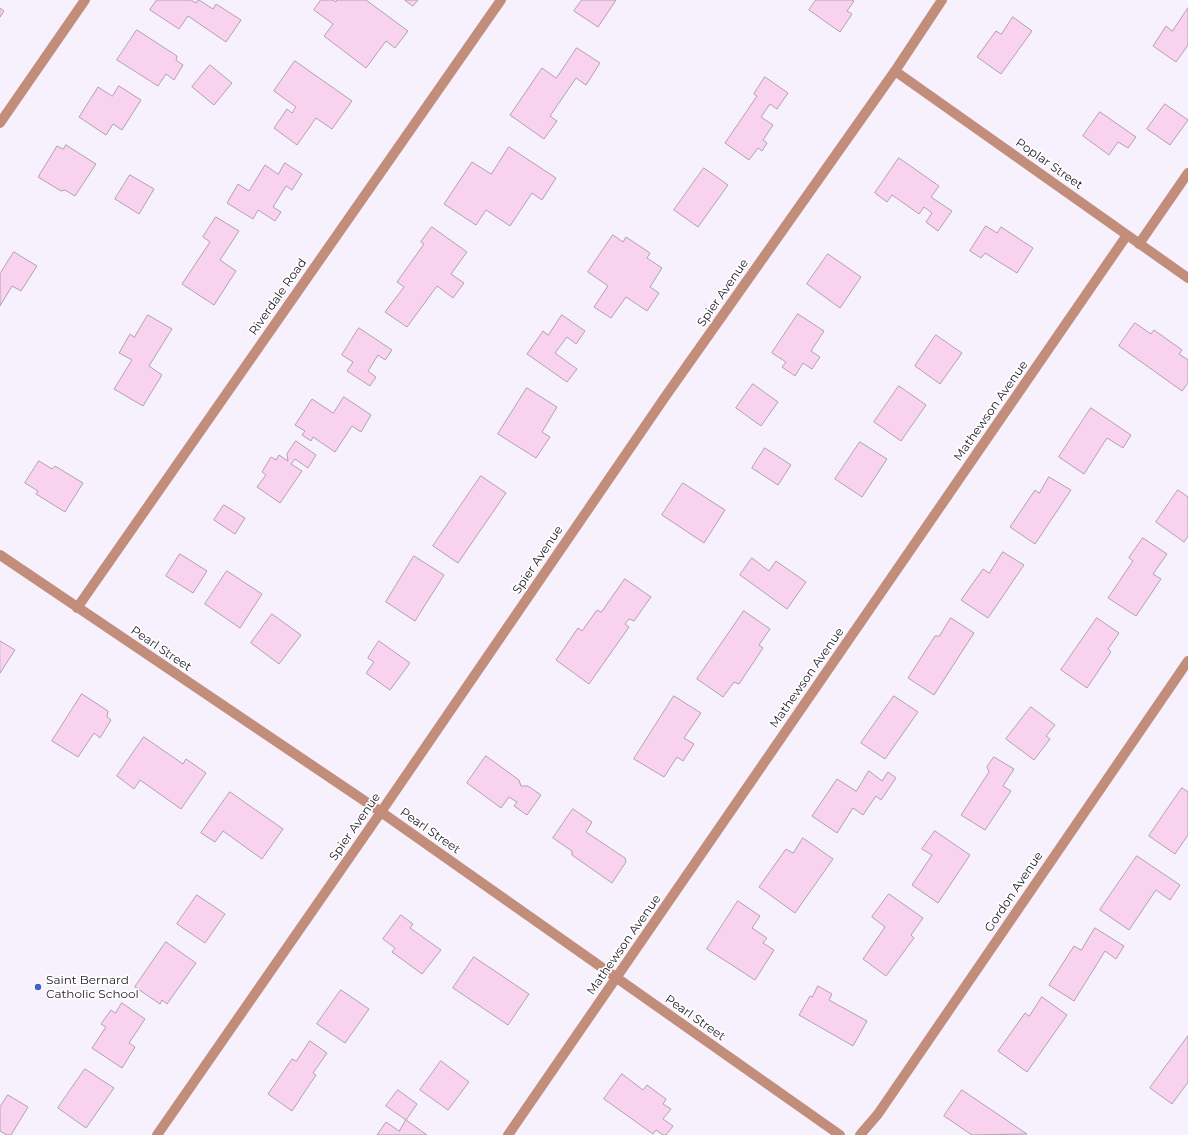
<!DOCTYPE html>
<html>
<head>
<meta charset="utf-8">
<style>
  body { margin:0 }
  canvas { display:block; background:#f7f1fe }
</style>
</head>
<body>
<canvas width="1188" height="1135"></canvas>
<script>
const c = document.querySelector('canvas').getContext('2d');
c.lineJoin = 'round';
function fill(path, color) {
  c.fillStyle = color;
  c.fill(path, 'evenodd');
}
function trace(path, color, width, dash) {
  c.strokeStyle = color;
  c.lineWidth = width;
  c.lineCap = dash ? 'butt' : 'round';
  c.setLineDash(dash || []);
  c.stroke(path);
}
function label(font, color, halo, rows, align = 'center') {
  c.font = font + ' Montserrat,sans-serif';
  c.lineWidth = 3.5;
  c.setLineDash([]);
  c.textBaseline = 'middle';
  c.strokeStyle = halo;
  c.fillStyle = color;
  for (const [text, x, y, turn = 0] of rows) {
    c.save();
    c.translate(x, y);
    c.rotate((+turn || 0) * Math.PI / 180);
    c.textAlign = isNaN(turn) ? turn : align;
    if (halo) c.strokeText(text, 0, 0);
    c.fillText(text, 0, 0);
    c.restore();
  }
}
const building = new Path2D(`
  M157,0H191L196,3L198,0H199L213,9L216,4L241,20L226,42L188,16L179,29L150,10Z
  M321,0H333L336,2L337,0H366L408,31L395,48L386,41L366,68L324,36L333,24L314,10Z
  M405,0H418L413,6Z
  M582,0H616L598,27L574,11Z
  M816,0H852L854,1L847,11L852,14L840,32L809,10Z
  M0,8L4,11L0,17Z
  M1188,8V45L1176,62L1153,46L1166,26L1172,31Z
  M1013,17L1032,31L1001,74L977,57L996,31L1001,34Z
  M137,30L177,56L176,60L183,65L174,80L166,74L158,86L117,60Z
  M577,48L600,63L586,85L576,78L550,116L557,121L544,139L510,115L542,68L556,78Z
  M295,61L352,101L332,129L316,118L297,145L274,128L287,109L292,113L296,107L274,91Z
  M210,65L232,83L214,105L192,87Z
  M765,77L788,93L777,109L770,104L761,117L773,125L763,140L767,143L762,151L758,148L749,160L725,143L757,96L754,94Z
  M119,86L141,100L122,130L113,124L106,135L79,117L98,87L112,96Z
  M1165,104L1188,120L1170,145L1147,129Z
  M1100,112L1136,137L1128,148L1118,142L1109,155L1083,136Z
  M66,145L96,164L75,196L65,190L61,191L38,177L57,146L63,149Z
  M509,147L556,178L542,200L532,193L510,226L486,210L476,225L444,204L472,162L491,174Z
  M899,158L939,186L931,197L952,211L938,231L926,222L932,213L924,207L919,214L892,195L887,202L875,193Z
  M285,163L302,174L292,190L286,186L273,207L281,212L275,221L258,210L253,219L227,203L238,184L249,191L265,165L278,174Z
  M704,168L728,185L698,227L674,210Z
  M130,175L154,189L139,214L115,199Z
  M216,217L239,231L220,260L236,271L214,305L182,284L210,242L203,237Z
  M986,226L997,233L1001,227L1033,248L1017,273L985,253L981,258L970,251Z
  M432,227L467,252L451,274L464,283L453,298L437,286L407,327L385,312L404,287L397,282L424,244L421,242Z
  M613,235L623,242L626,237L650,253L647,258L662,268L650,287L659,293L647,311L626,297L611,318L594,307L608,286L588,272Z
  M14,252L37,266L21,291L12,286L0,306V274Z
  M828,254L861,277L840,308L807,284Z
  M798,314L824,331L811,351L820,357L812,369L803,363L795,376L782,367L786,362L772,353Z
  M148,315L172,329L149,366L162,375L143,406L114,389L132,360L119,353L130,334L134,337Z
  M562,315L585,331L576,344L567,337L555,353L577,369L567,382L527,354L543,331L548,335Z
  M1135,323L1151,334L1154,330L1182,350L1179,354L1188,360V383L1182,391L1119,346Z
  M359,328L392,350L385,360L378,355L368,371L376,377L370,386L347,371L353,362L342,355Z
  M936,335L962,353L940,384L915,366Z
  M753,384L778,402L761,426L736,408Z
  M899,386L926,405L901,441L874,422Z
  M527,388L557,407L542,432L550,437L536,458L498,434Z
  M344,397L371,415L361,432L352,426L335,452L313,437L311,441L302,435L305,431L295,425L312,399L333,413Z
  M1091,408L1131,435L1123,448L1107,438L1084,474L1059,457Z
  M296,441L316,455L308,468L295,459L291,464L302,471L280,503L257,487L266,475L262,472L271,457L276,460L279,455L288,461L287,454Z
  M860,442L887,459L862,497L835,479Z
  M765,448L791,465L778,485L752,468Z
  M39,461L52,469L55,466L83,483L65,512L36,494L38,491L25,483Z
  M481,476L506,493L458,563L433,546Z
  M1049,477L1071,490L1035,544L1010,527L1035,490L1039,493Z
  M683,483L725,510L704,543L662,515Z
  M1178,490L1188,497V536L1184,542L1156,522Z
  M224,505L245,518L235,534L214,520Z
  M1143,538L1167,554L1153,574L1161,579L1136,616L1108,598L1133,561L1129,558Z
  M1003,552L1024,565L988,618L961,600L983,569L989,573Z
  M180,554L207,571L193,593L166,576Z
  M414,556L444,575L415,621L386,602Z
  M752,558L769,571L776,561L806,582L787,609L740,575Z
  M227,571L262,594L240,628L205,604Z
  M625,579L651,597L634,621L629,619L625,624L629,627L589,684L556,660L578,628L582,631L597,610L601,612Z
  M744,611L770,629L759,645L763,648L739,684L734,682L723,697L697,679Z
  M272,614L301,635L279,664L251,643Z
  M951,618L974,633L934,695L908,678L935,636H939Z
  M1097,618L1119,633L1108,649L1111,652L1087,688L1061,670Z
  M0,641L15,650L0,673Z
  M379,641L410,663L390,690L366,673L374,662L368,658Z
  M82,694L108,711L107,717L111,720L100,738L94,733L78,757L52,741Z
  M674,696L701,713L684,738L694,744L683,761L677,757L664,777L634,759Z
  M894,696L918,712L885,759L861,743Z
  M1031,707L1055,725L1046,736L1050,739L1034,760L1006,739Z
  M144,737L183,764L186,759L206,773L181,809L140,780L134,789L117,776Z
  M486,756L519,780L521,786H528L541,795L527,815L514,806L517,802L509,797L501,808L467,783Z
  M994,757L1014,769L1003,786L1011,791L985,830L961,815L989,772L987,767Z
  M869,771L882,781L888,772L896,778L881,800L876,796L863,815L853,808L837,833L812,816L837,779L856,791Z
  M1182,788L1188,792V835L1175,854L1149,836Z
  M230,792L283,829L262,859L223,831L215,842L201,833Z
  M573,809L592,822L586,832L625,858L626,862L612,883L572,855V851L553,838Z
  M935,831L970,855L938,903L912,885L932,855L922,849Z
  M803,838L833,859L795,913L759,887L786,849L793,853Z
  M1137,856L1180,885L1170,900L1156,890L1129,930L1100,910Z
  M889,894L923,918L911,935L914,938L886,976L863,959L885,927L872,917Z
  M197,895L225,914L205,943L177,924Z
  M738,901L760,916L752,928L767,938L763,943L774,950L755,980L707,949Z
  M401,915L413,924L410,928L441,950L422,974L392,952L395,948L383,939Z
  M1095,928L1124,946L1116,959L1105,951L1074,1001L1049,985L1074,946L1081,950Z
  M166,942L196,963L167,1004L162,1000L160,1004L135,987Z
  M474,957L529,994L508,1025L453,988Z
  M818,986L832,994L829,1000L867,1021L853,1046L799,1015L810,996L812,997Z
  M341,990L369,1009L345,1043L317,1024Z
  M1042,997L1067,1015L1027,1072L998,1051L1025,1013L1029,1016Z
  M122,1003L145,1019L129,1043L135,1047L122,1068L92,1048L106,1027L101,1024L111,1010L115,1013Z
  M1188,1036V1082L1172,1104L1150,1088Z
  M310,1041L327,1053L313,1073L316,1075L292,1111L268,1094L292,1059L296,1061Z
  M441,1061L469,1082L448,1110L420,1090Z
  M85,1069L114,1088L86,1128L58,1108Z
  M622,1074L643,1090L647,1085L666,1099L663,1104L671,1109L663,1119L673,1126L666,1135H663L656,1130L653,1134L604,1099Z
  M398,1090L417,1104L406,1120L386,1106Z
  M962,1090L1027,1134L972,1135L944,1116Z
  M8,1095L28,1107L11,1135H7L0,1131V1107Z
  M406,1120L427,1135H377L386,1122L399,1131Z`);
fill(building, '#f8d2ef');
trace(building, '#b3a0ae', 1);
trace(new Path2D(`
  M895,71L1188,278
  M0,123L85,0
  M1139,244L1188,173
  M0,555L381,812L840,1135
  M77,608L501,0
  M157,1135L381,812L665,397L895,71L942,0
  M508,1135L1127,235
  M860,1135L878,1114L1188,661`), '#c28d7b', 10);
for (const [x, y, r, color] of [
  [38,987,4,"#4360d3"]
]) {
  const dot = new Path2D();
  dot.arc(x, y, r, 0, 2 * Math.PI);
  c.fillStyle = color;
  c.fill(dot);
  trace(dot, '#fff', 1.5);
}
label('12px', '#201c24', '#fff', [
  ["Poplar Street",1049,164,35],
  ["Spier Avenue",723,293,-55],
  ["Riverdale Road",278,297,-55],
  ["Mathewson Avenue",991,411,-55],
  ["Spier Avenue",538,560,-56],
  ["Pearl Street",161,649,34],
  ["Mathewson Avenue",807,678,-55],
  ["Spier Avenue",355,827,-55],
  ["Pearl Street",430,831,35],
  ["Gordon Avenue",1014,892,-56],
  ["Mathewson Avenue",624,945,-55],
  ["Pearl Street",695,1018,35]
]);
label('12px', '#201c24', '#fff', [
  ["Saint Bernard",46,980],
  ["Catholic School",46,994]
], 'left');
</script>
</body>
</html>
